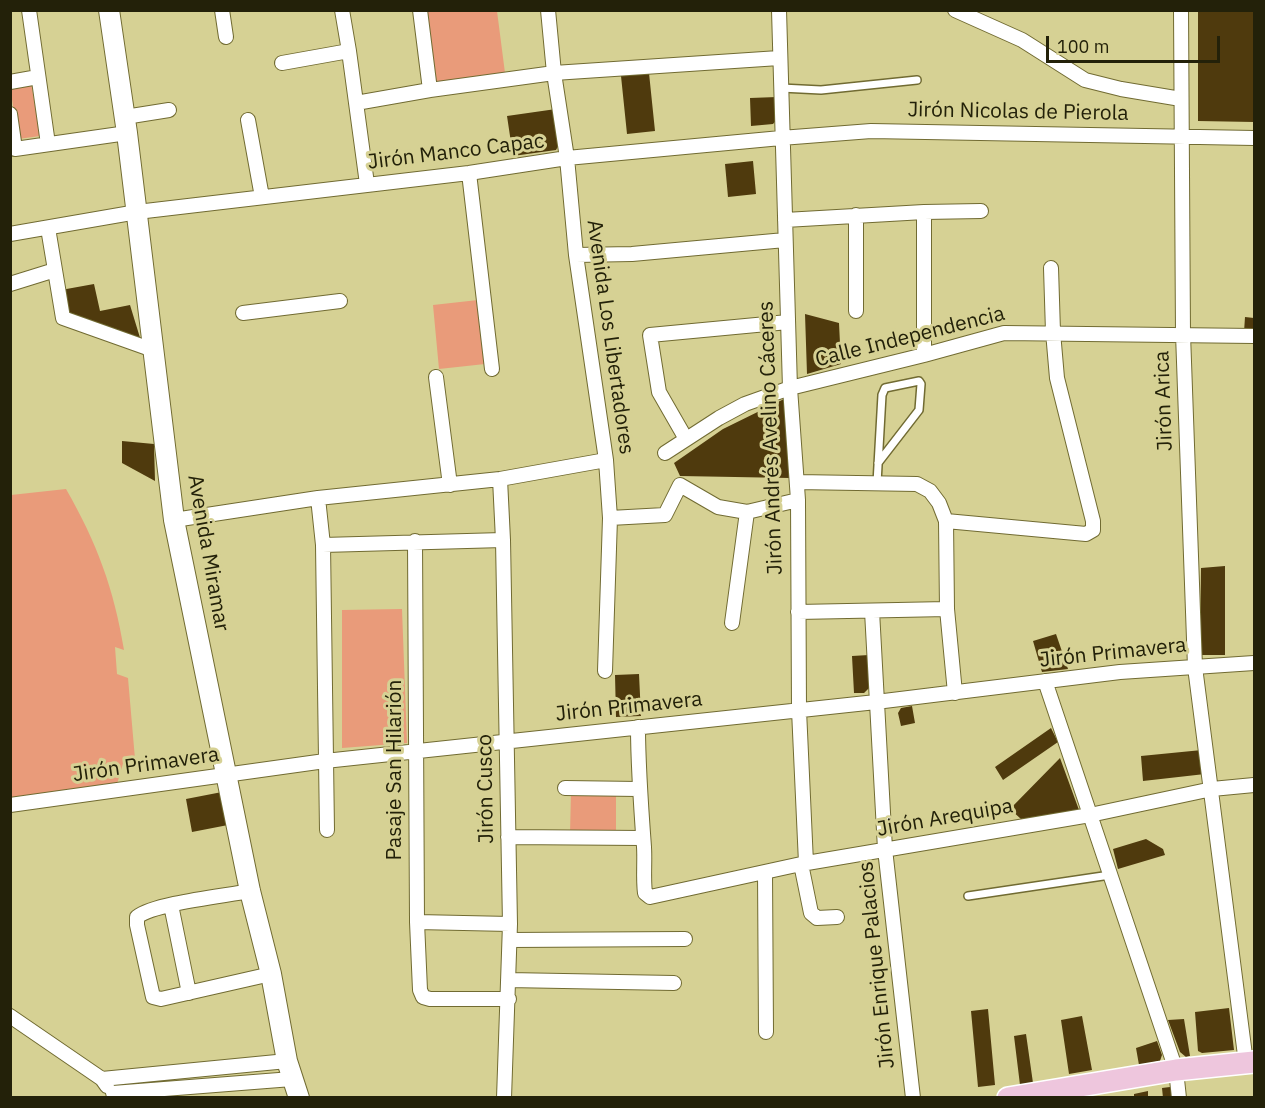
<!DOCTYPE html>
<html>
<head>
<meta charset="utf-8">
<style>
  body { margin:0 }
  #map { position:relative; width:1265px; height:1108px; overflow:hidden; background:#d6d194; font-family:"IBM Plex Sans",sans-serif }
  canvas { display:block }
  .frame { position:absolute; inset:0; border:12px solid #232109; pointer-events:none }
  .scale { position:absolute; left:1046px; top:36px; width:174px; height:27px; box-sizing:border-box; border:3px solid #232109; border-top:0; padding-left:8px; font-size:18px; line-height:21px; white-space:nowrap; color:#232109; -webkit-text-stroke:4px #d6d194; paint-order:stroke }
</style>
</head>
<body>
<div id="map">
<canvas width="1265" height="1108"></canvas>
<div class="frame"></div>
<div class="scale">100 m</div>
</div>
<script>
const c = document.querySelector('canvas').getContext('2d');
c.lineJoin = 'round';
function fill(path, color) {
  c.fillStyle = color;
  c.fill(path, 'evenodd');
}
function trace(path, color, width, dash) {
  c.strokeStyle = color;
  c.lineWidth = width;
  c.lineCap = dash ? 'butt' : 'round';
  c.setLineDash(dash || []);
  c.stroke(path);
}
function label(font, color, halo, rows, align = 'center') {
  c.font = font + ' "IBM Plex Sans",sans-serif';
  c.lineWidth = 6;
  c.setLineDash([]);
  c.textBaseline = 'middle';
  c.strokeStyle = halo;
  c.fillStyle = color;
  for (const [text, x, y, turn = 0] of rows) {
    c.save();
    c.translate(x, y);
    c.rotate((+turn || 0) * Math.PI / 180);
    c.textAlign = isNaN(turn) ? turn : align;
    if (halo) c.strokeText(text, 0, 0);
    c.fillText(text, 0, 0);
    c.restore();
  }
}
fill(new Path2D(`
  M422,11H497L505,73L433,84Z
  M31,82L40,136L18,139L10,86Z
  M478,300L485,364L439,369L433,305Z
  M66,489C97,543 114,589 124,650L115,647L117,674L128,678L135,759L124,760L117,784L11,802V495Z
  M402,609L407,743L342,748V610Z
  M571,792H616V833L570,834Z`), '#e99b7a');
fill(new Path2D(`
  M1198,10H1254V122L1198,121Z
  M649,73L655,131L627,134L621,76Z
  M777,97L778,118L773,124L751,126L750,98Z
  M556,109L561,141L556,150L513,156L507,116Z
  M753,161L756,194L728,197L725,164Z
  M94,284L100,311L130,305L141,341L68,319L61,290Z
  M805,314L839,323L841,364L807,374Z
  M1245,317L1254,318V333L1244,332Z
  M784,399L789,403L790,478L680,476L674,463L723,429Z
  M122,441L154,444L155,481L122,463Z
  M1225,566V655H1200L1201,568Z
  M1056,634L1068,669L1042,672L1033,641Z
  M869,655L871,686L864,693H854L852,656Z
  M639,674L641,716L616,717L615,675Z
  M912,706L915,723L901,726L898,713L901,708Z
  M1051,728L1058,742L1003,780L995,767Z
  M1202,750L1205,774L1143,781L1141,756Z
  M1060,758L1079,810L1021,819L1010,809Z
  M222,792L228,825L192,832L186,799Z
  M1146,839L1163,849L1165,855L1118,869L1113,849Z
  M1229,1008L1234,1050L1202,1053L1198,1051L1195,1012Z
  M988,1009L995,1085L978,1087L971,1011Z
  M1082,1016L1092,1070L1069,1074L1061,1020Z
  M1184,1019L1190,1056L1186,1057L1180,1052L1168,1020Z
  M1026,1034L1033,1083L1020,1085L1014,1036Z
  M1157,1041L1162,1055L1160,1061L1139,1065L1136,1048Z
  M1170,1087L1175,1090L1176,1098H1163L1162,1088Z
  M1148,1091V1098H1134V1094Z`), '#4f3a0d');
const lane = new Path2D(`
  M781,88L821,90L917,80
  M877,483L882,395L885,388L919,381L921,384L919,410L878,463
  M968,896L1110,875`);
const street = new Path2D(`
  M29,10L48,144
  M222,10L226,37
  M342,10L349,51L367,184
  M420,10L430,90
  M548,10L554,73L567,158L576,255L606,460L610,518L605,671
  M779,10L790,388L798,500L799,710L806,863
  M955,10L1022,40L1085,80L1121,89L1181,99
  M1181,10L1183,334L1195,667L1246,1063
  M282,63L349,51
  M10,82L38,77
  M356,103L430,90L554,73L779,58
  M10,114L15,149L127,133
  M125,117L169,110
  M248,120L262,197
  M469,173L492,369
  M924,212V355
  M856,215V311
  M785,220L924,212L981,211
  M48,228L63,318L153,350
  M10,234L137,212L469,173L567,158L781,138L871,131L1254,138
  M576,255L632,254L785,240
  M10,284L55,270
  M243,313L340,301
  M436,377L450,485
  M686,439L659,392L650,335L788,322
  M665,453L719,418L745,404L790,388L924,355L1004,333L1254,336
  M500,479L503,540L510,924L504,1098
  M797,482L917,484L930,491L939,503L946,521L947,609L955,693
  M318,498L323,545L327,830
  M610,518L665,515L680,485L718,507L747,512L798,500
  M174,520L318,498L500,479L606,460
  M946,521L1086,534L1093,530V521L1057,378L1053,332L1051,268
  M415,541L417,922L420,990L423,997L430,999H509
  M323,545L503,540
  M872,611L885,849L913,1098
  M798,612L947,609
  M732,623L747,512
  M1045,681L1176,1070L1179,1098
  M638,727C638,767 641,807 644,847C645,862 643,878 645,893L650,897L801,864L1090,815L1212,789L1254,785
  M565,788L638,789
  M10,805L325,761L876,702L1120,672L1254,663
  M508,837L642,838
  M801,864L811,913L817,918L837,917
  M765,872L766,1032
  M250,891C225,896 155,903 137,917V925L153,997L161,999L271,974
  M171,905L189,993
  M417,922L510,924
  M510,940L685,939
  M508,980L674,983
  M10,1016L102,1079L107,1086
  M102,1079L287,1061
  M113,1093L292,1079`);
const secondary = new Path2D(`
  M109,10L127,133L174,520L250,891L271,974L287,1061L299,1098`);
const primary = new Path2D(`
  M1008,1098L1176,1070L1254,1062`);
trace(lane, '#716b32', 10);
trace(street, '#716b32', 16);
trace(secondary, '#716b32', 22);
trace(primary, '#fff', 24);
trace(lane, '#fff', 7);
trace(street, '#fff', 14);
trace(secondary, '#fff', 20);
trace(primary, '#eec6dd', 21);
label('21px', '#232109', '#d6d194', [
  ["Jirón Nicolas de Pierola",1018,112,1],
  ["Jirón Manco Capac",456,152,-7],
  ["Avenida Los Libertadores",610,337,82],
  ["Calle Independencia",910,337,-14],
  ["Jirón Arica",1164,401,-92],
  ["Jirón Andrés Avelino Cáceres",771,438,-92],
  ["Avenida Miramar",208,553,80],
  ["Jirón Primavera",1113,653,-6],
  ["Jirón Primavera",629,707,-6],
  ["Jirón Primavera",146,765,-8],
  ["Pasaje San Hilarión",395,770,-90],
  ["Jirón Cusco",486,789,-91],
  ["Jirón Arequipa",945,818,-10],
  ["Jirón Enrique Palacios",877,965,-96]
]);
</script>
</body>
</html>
